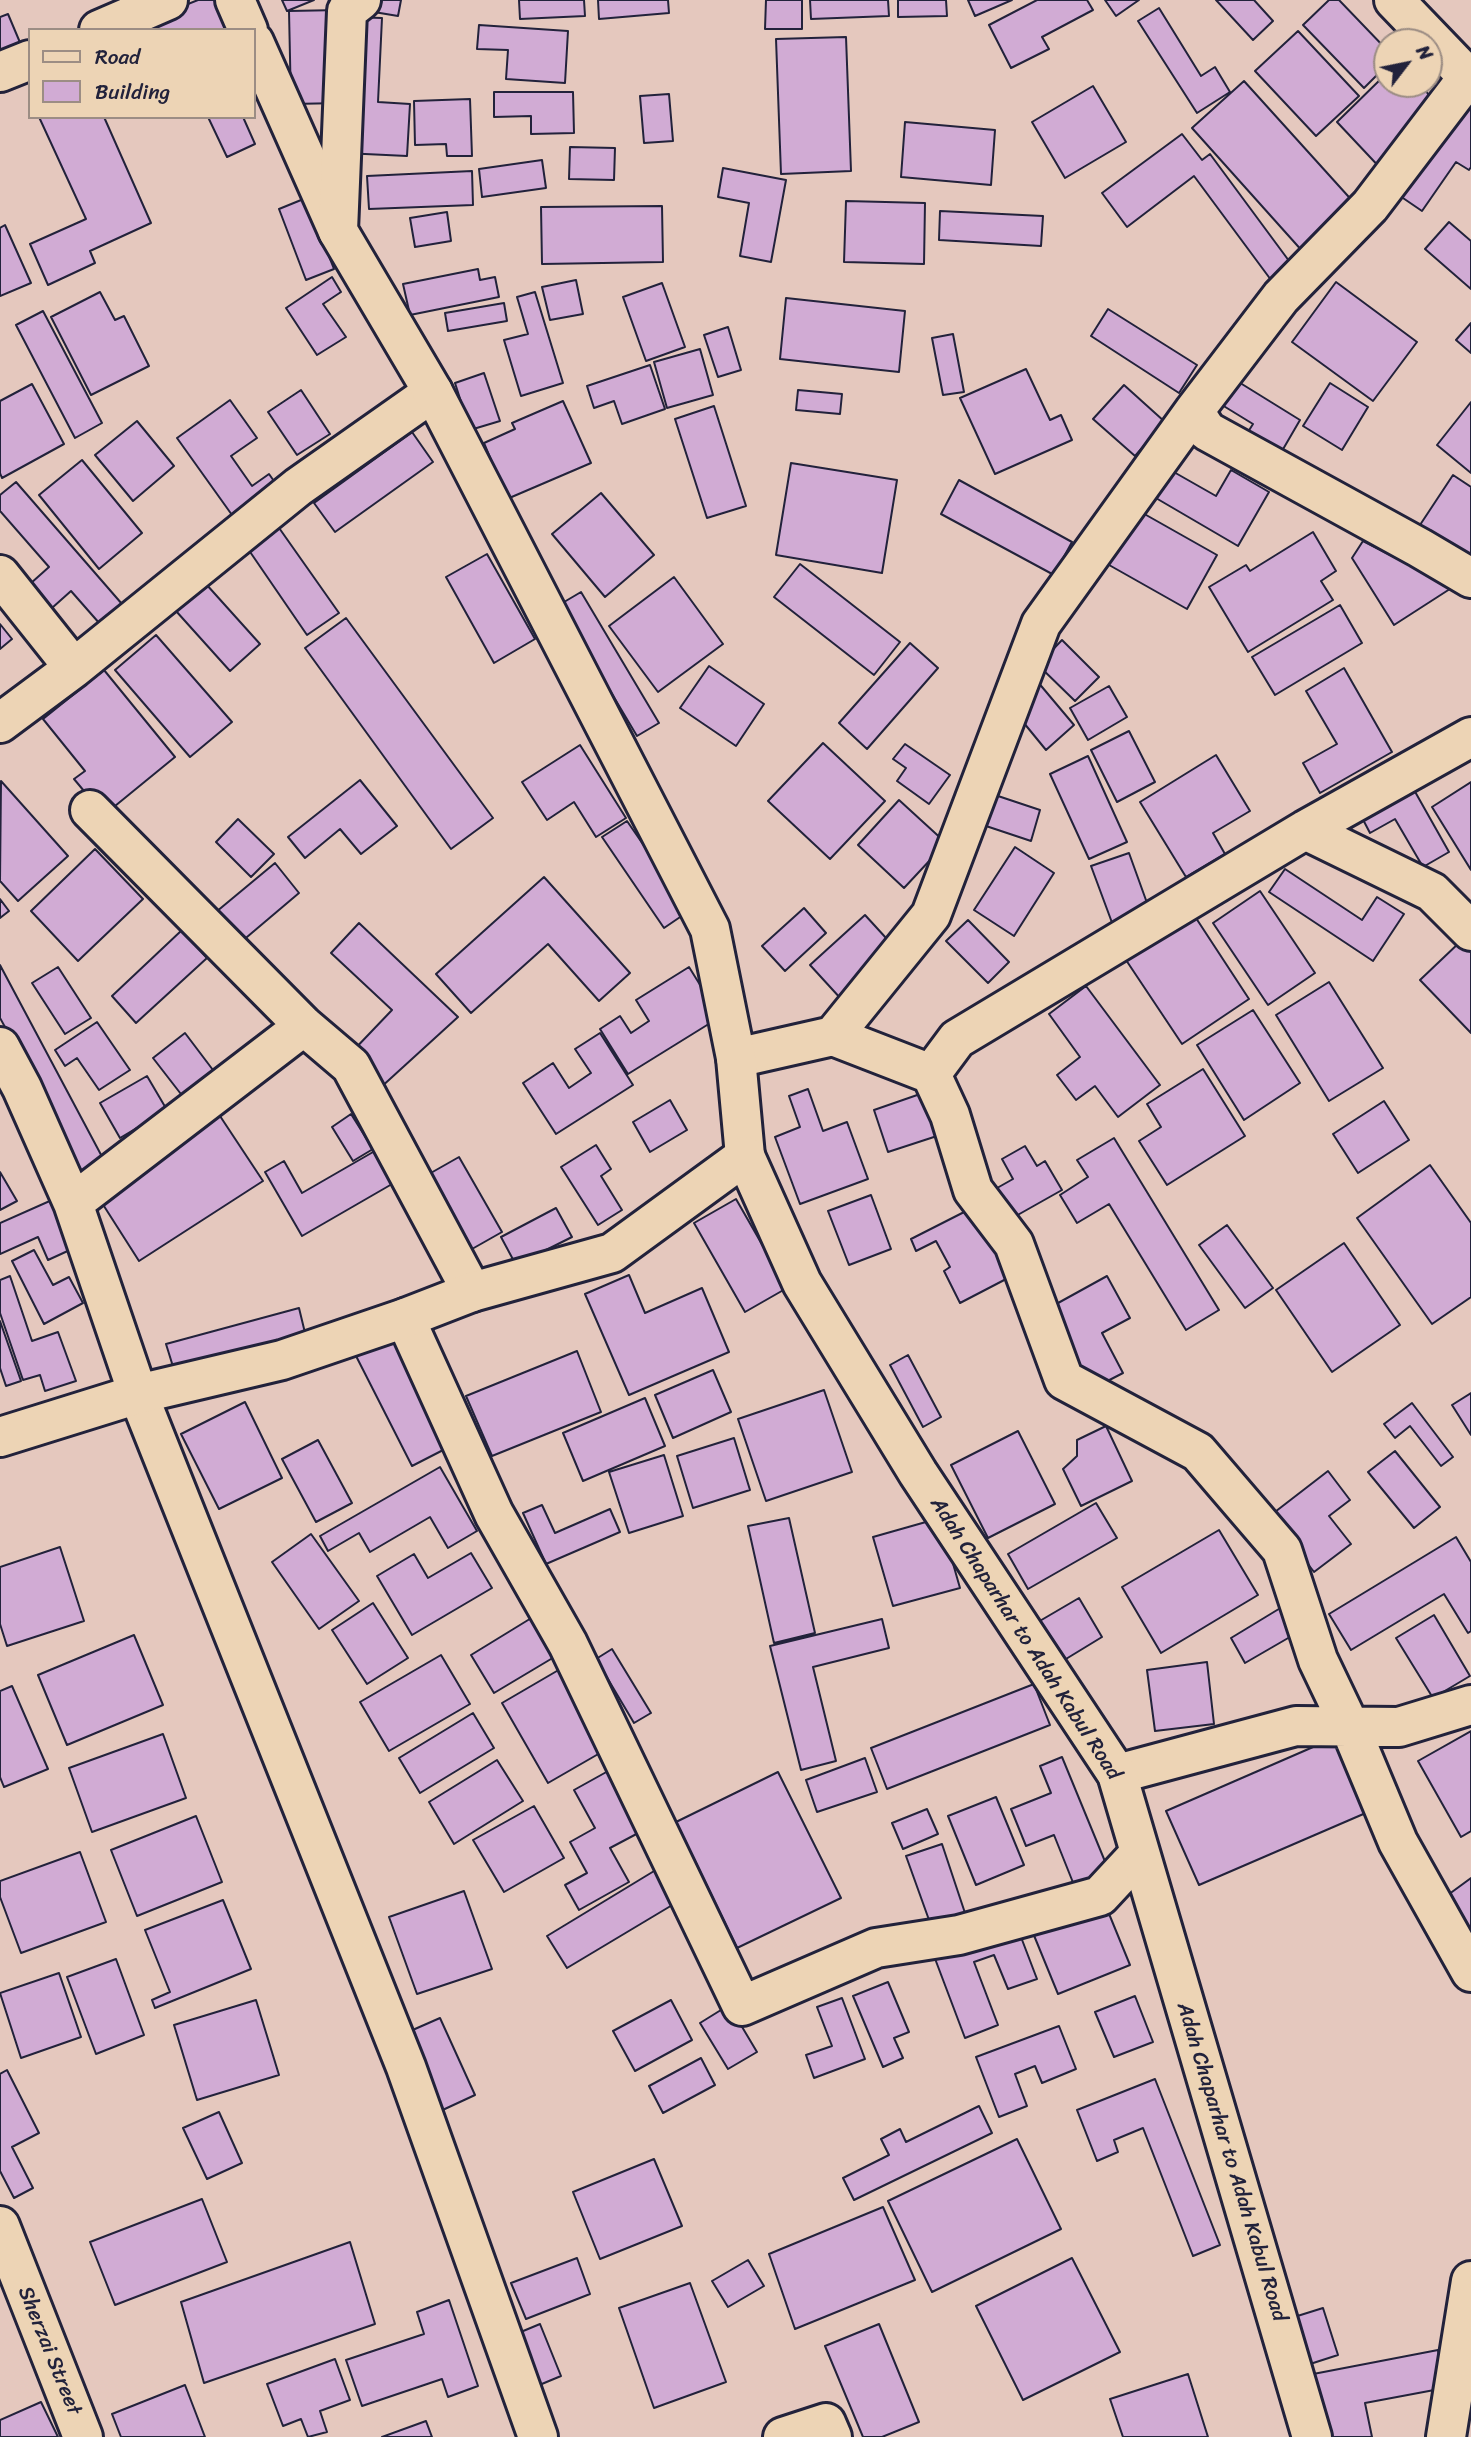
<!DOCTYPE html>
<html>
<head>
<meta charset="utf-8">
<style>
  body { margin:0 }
  #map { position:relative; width:1471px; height:2437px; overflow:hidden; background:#e5c8be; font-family:Sriracha,sans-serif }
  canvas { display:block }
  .legend { position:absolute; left:28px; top:28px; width:228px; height:91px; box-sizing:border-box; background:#edd4b5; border:2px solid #9c8d84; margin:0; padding:9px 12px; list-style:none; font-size:21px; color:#22223b }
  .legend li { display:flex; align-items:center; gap:14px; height:35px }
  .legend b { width:35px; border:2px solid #9c8d84 }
  .north { position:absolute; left:1373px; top:28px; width:70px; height:70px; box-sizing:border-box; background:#edd4b5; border:2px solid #9c8d84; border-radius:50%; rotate:58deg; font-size:19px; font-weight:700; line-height:28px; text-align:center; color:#22223b }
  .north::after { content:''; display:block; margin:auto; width:24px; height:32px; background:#22223b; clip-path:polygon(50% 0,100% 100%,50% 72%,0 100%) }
</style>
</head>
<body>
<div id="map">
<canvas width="1471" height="2437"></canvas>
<ul class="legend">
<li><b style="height:9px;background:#edd4b5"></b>Road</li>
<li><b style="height:19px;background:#d1abd4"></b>Building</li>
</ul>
<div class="north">N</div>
</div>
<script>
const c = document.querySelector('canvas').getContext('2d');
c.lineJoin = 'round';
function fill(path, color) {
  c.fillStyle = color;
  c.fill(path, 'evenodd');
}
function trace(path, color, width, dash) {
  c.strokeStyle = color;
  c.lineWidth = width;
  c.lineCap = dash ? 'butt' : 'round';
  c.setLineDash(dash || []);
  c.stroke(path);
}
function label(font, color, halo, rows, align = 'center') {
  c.font = font + ' Sriracha,sans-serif';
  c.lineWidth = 7;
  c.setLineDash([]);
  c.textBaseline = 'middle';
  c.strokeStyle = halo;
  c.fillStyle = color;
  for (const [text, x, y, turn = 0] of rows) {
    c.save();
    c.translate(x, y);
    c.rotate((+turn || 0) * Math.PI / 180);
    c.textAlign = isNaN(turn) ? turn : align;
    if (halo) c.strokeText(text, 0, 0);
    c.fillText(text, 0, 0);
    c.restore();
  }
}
const building = new Path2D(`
  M198,0H217L228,30H123Z
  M282,0H314L287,11Z
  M370,0H401L398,16L368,11Z
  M519,0H584L585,16L520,19Z
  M598,0H668L669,13L599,19Z
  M766,0H802V29H765Z
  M810,0H888L889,16L811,19Z
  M898,0H946L947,16L898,17Z
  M968,0H1012L975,16Z
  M1037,0H1087L1093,10L1042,37L1049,49L1011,68L989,25Z
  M1105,0H1139L1116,16Z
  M1216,0H1254L1273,21L1253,40Z
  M1329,0H1339L1387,50V65L1364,88L1303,25Z
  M1159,8L1201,76L1215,67L1230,92L1197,113L1138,21Z
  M340,10L342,103L291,104L289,11Z
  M8,14L24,52L0,62V17Z
  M351,17L382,18L378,102L410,104L407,156L344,153Z
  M479,25L568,31L565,83L506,79L508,50L477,49Z
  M1298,31L1359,96L1316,136L1255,71Z
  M846,37L851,171L781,174L776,39Z
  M1387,73V84H1421L1433,101L1385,173L1337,122Z
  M1244,81L1357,206L1304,253L1192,128Z
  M1093,86L1126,142L1065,178L1032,122Z
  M494,92H573L574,133L531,134V116L494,117Z
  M669,94L673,141L644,143L640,96Z
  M1471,94V167L1469,170L1456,162L1422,211L1400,196Z
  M470,99L472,156H447L446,144L415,145L414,101Z
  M39,117H104L151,223L90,251L95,263L48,285L30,244L86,219Z
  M208,117H243L255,144L227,157Z
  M905,122L995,130L991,185L901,177Z
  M1182,134L1202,160L1210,154L1295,269L1274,284L1194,176L1127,227L1102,193Z
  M570,147L615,148L614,180L569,179Z
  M542,160L546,188L482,197L479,169Z
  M723,168L786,180L771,262L740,256L749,203L718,197Z
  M472,171L473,205L369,209L367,176Z
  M306,198L334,269L306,280L279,209Z
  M846,201L925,203L924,264L844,262Z
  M662,206L663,262L542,264L541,207Z
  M940,211L1043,216L1041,246L939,240Z
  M447,212L451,241L415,247L410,218Z
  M1449,222L1471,241V289L1425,249Z
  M5,225L31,283L0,296V228Z
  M478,269L480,280L495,277L499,297L410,315L403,284Z
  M332,277L341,292L323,304L346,337L317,355L286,308Z
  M576,280L583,314L550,320L542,287Z
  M1336,282L1417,342L1373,401L1292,342Z
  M662,283L685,347L646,361L623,297Z
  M100,292L115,320L124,316L149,366L91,395L51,317Z
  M535,292L563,383L521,396L504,340L528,334L517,297Z
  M786,298L905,311L899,372L780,359Z
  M504,303L507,321L448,331L445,313Z
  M1108,309L1197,365L1179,393L1091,336Z
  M43,311L102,423L75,438L16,325Z
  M1471,323V353L1456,340Z
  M728,327L741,370L718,377L704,335Z
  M953,334L964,392L943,395L932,338Z
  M700,349L713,395L667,408L654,362Z
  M650,365L665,409L622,424L614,401L594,408L587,386Z
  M1026,369L1050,420L1061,415L1072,440L995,474L960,398Z
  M484,373L500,421L470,430L455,383Z
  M1237,381L1300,420L1275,463L1241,443L1253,424L1222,405Z
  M1330,383L1368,407L1342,450L1303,426Z
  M32,384L64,444L2,478L0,473V401Z
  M1124,385L1165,422L1135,456L1093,419Z
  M301,390L330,434L297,455L268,412Z
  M798,390L842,394L840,414L796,410Z
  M230,400L257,438L231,456L252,486L269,474L281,491L237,522L177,438Z
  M563,401L591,463L507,499L484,443L515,429L512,423Z
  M1471,402V473L1437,445Z
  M714,406L746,506L707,518L675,419Z
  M137,421L174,466L133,501L95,455Z
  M412,432L433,462L335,532L314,503Z
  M82,460L142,533L99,569L39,495Z
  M791,463L897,480L882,573L776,555Z
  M1165,467L1216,496L1231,470L1269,492L1238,546L1149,494Z
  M1453,475L1471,487V567L1416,531Z
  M959,480L1072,542L1054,575L941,514Z
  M16,482L122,604L100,624L71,591L43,616L21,592L49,567L0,511V495Z
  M601,493L654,555L605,597L552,534Z
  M1132,507L1217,555L1187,609L1102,561Z
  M277,525L339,613L307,635L246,546Z
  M1313,532L1336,571L1321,581L1333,600L1248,652L1209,587L1246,565L1250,571Z
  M1363,541L1453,587L1394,625L1352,558Z
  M487,554L535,639L494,663L446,577Z
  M800,564L900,642L874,675L774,597Z
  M674,577L723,644L658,692L609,626Z
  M206,584L260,644L230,671L176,611Z
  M581,592L659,723L637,736L559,605Z
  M1340,605L1362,643L1275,695L1252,657Z
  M346,618L493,818L451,849L305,648Z
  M0,624L12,639L0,649Z
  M156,635L232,722L190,757L115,670Z
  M1062,640L1099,677L1075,701L1038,665Z
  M910,643L938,668L867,749L839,723Z
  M709,666L764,704L736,746L680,708Z
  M1344,668L1392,752L1320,793L1303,763L1337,744L1306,691Z
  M104,670L175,757L104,815L74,779L85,771L43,719Z
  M1037,681L1074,725L1046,750L1019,717Z
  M1109,686L1127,717L1088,740L1070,708Z
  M1129,731L1155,782L1117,802L1091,750Z
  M823,743L885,801L830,859L768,801Z
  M905,744L950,775L929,804L897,781L906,768L893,759Z
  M580,745L626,818L596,837L574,802L547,820L522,782Z
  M1216,755L1250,811L1213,833L1225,854L1186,877L1140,802Z
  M1088,756L1127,842L1089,859L1050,774Z
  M360,780L397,826L361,854L340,829L305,858L288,837Z
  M1,781L68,856L18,901L0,881Z
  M1409,781L1449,852L1423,867L1395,819L1370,833L1358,810Z
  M1471,782V870L1432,807Z
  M995,795L1040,810L1031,841L986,826Z
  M899,800L946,843L904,888L858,845Z
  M238,819L274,854L251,877L216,842Z
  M627,821L689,911L664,928L602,837Z
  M1015,847L1054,873L1014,936L974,910Z
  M95,849L143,899L78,961L31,911Z
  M1129,853L1151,914L1114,928L1091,866Z
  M275,863L299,893L234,948L210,917Z
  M1285,869L1362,920L1377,897L1404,914L1373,961L1269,892Z
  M544,877L630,973L599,1001L548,944L471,1013L436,974Z
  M1260,891L1315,973L1268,1005L1213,923Z
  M0,899L9,911L0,918Z
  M804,908L826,933L785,971L762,946Z
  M865,915L897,950L842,1000L810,965Z
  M1194,915L1249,999L1182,1044L1126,960Z
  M968,920L1009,962L988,983L946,941Z
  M359,923L458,1017L379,1089L349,1055L392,1010L331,953Z
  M182,930L207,958L136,1023L112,996Z
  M1461,941L1471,952V1033L1420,980Z
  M0,965L107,1166L75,1182L16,1047L0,1018Z
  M58,967L91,1018L65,1034L32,983Z
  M689,967L720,1017L628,1074L600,1029L620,1016L631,1033L649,1021L636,1000Z
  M1329,982L1383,1068L1329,1101L1276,1015Z
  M1086,986L1160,1085L1118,1117L1095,1086L1076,1100L1057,1075L1080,1057L1049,1014Z
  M1253,1010L1300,1083L1244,1120L1197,1045Z
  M97,1022L130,1070L99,1090L77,1058L65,1066L55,1050Z
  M185,1033L216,1074L184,1098L153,1058Z
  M600,1033L633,1085L556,1134L523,1083L553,1063L569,1088L591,1073L575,1049Z
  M1203,1069L1245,1136L1167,1185L1139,1141L1161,1127L1147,1104Z
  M147,1076L167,1110L120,1138L100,1103Z
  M808,1089L823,1131L847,1122L868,1179L800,1204L775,1137L800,1127L789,1096Z
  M923,1093L937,1136L888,1152L874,1110Z
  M670,1100L687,1130L650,1152L633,1122Z
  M1384,1101L1409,1140L1358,1173L1333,1134Z
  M218,1113L263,1181L139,1261L95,1192Z
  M351,1114L373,1149L353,1161L332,1127Z
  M1114,1138L1219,1310L1186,1330L1109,1204L1077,1223L1060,1195L1088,1177L1077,1160Z
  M596,1145L611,1169L601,1176L622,1210L598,1225L561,1167Z
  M1025,1146L1037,1166L1045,1161L1062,1190L1007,1221L990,1192L1013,1179L1002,1159Z
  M380,1148L399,1180L302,1236L265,1172L284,1161L302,1193Z
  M459,1157L502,1232L472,1249L429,1174Z
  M1430,1165L1471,1223V1297L1432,1324L1357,1218Z
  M0,1172L17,1201L0,1210Z
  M871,1195L891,1249L849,1265L828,1211Z
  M61,1196L83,1244L48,1260L38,1237L0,1254V1223Z
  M736,1199L787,1288L745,1312L694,1223Z
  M974,1207L1010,1277L960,1303L944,1271L950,1267L936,1241L916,1251L911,1239Z
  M556,1208L572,1237L516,1265L501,1237Z
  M1227,1225L1273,1288L1245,1308L1199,1245Z
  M1344,1243L1400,1325L1332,1372L1276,1290Z
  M34,1250L53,1285L69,1277L83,1303L44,1324L12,1261Z
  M629,1275L645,1313L702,1288L729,1352L629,1395L585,1294Z
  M10,1276L32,1341L58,1332L76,1381L45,1391L40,1375L23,1380L0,1313V1280Z
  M1107,1276L1130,1318L1102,1333L1123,1373L1092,1389L1049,1308Z
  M299,1308L306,1337L175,1373L166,1344Z
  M0,1321L21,1381L6,1386L0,1368Z
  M394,1332L451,1446L412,1466L354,1352Z
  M577,1351L601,1412L492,1456L466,1396Z
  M908,1355L941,1417L923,1427L890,1365Z
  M713,1370L731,1412L673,1438L655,1395Z
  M824,1390L852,1472L766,1501L738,1419Z
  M1471,1393V1435L1452,1405Z
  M645,1398L665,1446L583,1481L563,1433Z
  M245,1402L282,1478L219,1509L181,1434Z
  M1412,1403L1453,1457L1441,1466L1410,1426L1395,1438L1384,1424Z
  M1106,1426L1132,1481L1081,1506L1063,1469L1077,1456V1440Z
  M1018,1431L1055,1504L988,1538L951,1465Z
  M734,1438L750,1490L693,1508L677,1456Z
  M318,1440L352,1503L316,1522L282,1459Z
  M1395,1451L1440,1507L1414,1528L1368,1472Z
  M664,1455L683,1516L629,1533L609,1472Z
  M440,1467L477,1531L448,1548L430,1517L370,1552L359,1533L328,1551L320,1536Z
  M1328,1471L1350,1500L1329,1516L1351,1544L1314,1572L1271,1515Z
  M1096,1503L1117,1538L1028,1589L1008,1554Z
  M542,1505L555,1533L610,1509L620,1532L546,1564L523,1513Z
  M789,1518L815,1633L774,1643L748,1526Z
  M940,1518L960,1588L893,1606L873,1537Z
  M1219,1530L1258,1595L1161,1653L1122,1587Z
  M311,1534L359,1601L319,1629L272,1562Z
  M1456,1537L1471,1562V1631L1468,1633L1444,1594L1351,1650L1329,1614Z
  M60,1547L84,1621L7,1646L0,1624V1567Z
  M471,1553L492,1588L412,1635L377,1576L414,1554L428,1578Z
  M1079,1598L1102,1637L1061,1662L1038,1622Z
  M373,1603L408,1658L367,1684L332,1630Z
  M1287,1604L1302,1630L1245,1663L1231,1638Z
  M1434,1615L1470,1676L1433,1698L1396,1638Z
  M533,1617L556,1656L494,1693L471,1655Z
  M882,1619L889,1648L813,1667L836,1761L801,1770L770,1646Z
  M134,1635L163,1705L67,1745L38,1675Z
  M612,1649L651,1713L634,1723L596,1659Z
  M441,1655L470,1704L389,1751L360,1702Z
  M1207,1662L1214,1724L1155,1731L1147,1670Z
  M562,1668L607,1749L548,1783L502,1703Z
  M1034,1684L1050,1725L887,1789L871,1748Z
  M12,1686L48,1769L4,1787L0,1777V1691Z
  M473,1713L494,1748L420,1793L399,1758Z
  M1471,1731V1831L1461,1837L1418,1761Z
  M163,1734L186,1798L92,1832L69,1768Z
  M1343,1734L1375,1809L1199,1885L1166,1811Z
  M1062,1757L1111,1876L1076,1890L1054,1835L1026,1846L1011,1809L1051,1793L1040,1766Z
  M865,1758L877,1792L817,1812L806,1780Z
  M497,1760L523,1801L454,1844L429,1802Z
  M610,1770L644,1830L610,1848L629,1882L579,1910L565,1885L587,1873L570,1842L595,1828L574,1790Z
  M778,1772L841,1898L737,1948L676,1822Z
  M996,1797L1024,1865L976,1885L948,1816Z
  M534,1806L564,1858L504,1892L473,1840Z
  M927,1809L938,1834L903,1849L892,1823Z
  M196,1816L222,1882L137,1916L111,1850Z
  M942,1844L967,1919L933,1931L906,1856Z
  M80,1852L106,1922L21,1953L0,1897V1881Z
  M664,1865L684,1898L567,1968L547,1936Z
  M1471,1878V1942L1441,1900Z
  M464,1891L492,1969L417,1994L389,1917Z
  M223,1900L251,1969L155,2008L152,2000L170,1992L145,1930Z
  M1105,1904L1130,1965L1058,1994L1033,1933Z
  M1016,1924L1037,1979L1008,1989L994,1955L974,1962L998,2025L965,2038L934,1956Z
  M116,1959L144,2035L96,2054L67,1977Z
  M59,1973L81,2037L21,2058L0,1993Z
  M888,1982L909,2032L894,2038L903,2058L883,2067L853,1996Z
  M1135,1996L1153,2042L1114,2057L1095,2012Z
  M842,1998L865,2059L814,2078L806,2055L832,2046L817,2007Z
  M256,2000L279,2075L197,2100L174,2025Z
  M671,2000L692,2040L635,2071L613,2031Z
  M729,2005L757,2052L728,2069L700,2023Z
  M440,2018L475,2095L434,2114L399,2036Z
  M1059,2026L1076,2069L1042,2083L1035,2066L1015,2074L1027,2106L999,2117L976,2057Z
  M701,2058L715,2085L663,2113L649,2086Z
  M7,2070L39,2133L12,2147L33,2188L14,2198L0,2171V2074Z
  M1155,2079L1220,2245L1193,2256L1143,2128L1114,2140L1118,2152L1097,2161L1077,2110Z
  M979,2106L992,2133L854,2200L843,2178L889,2155L881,2139L900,2129L906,2142Z
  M219,2112L242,2163L207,2179L183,2128Z
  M1017,2139L1061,2229L932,2292L888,2201Z
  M654,2159L682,2226L600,2259L573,2192Z
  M202,2199L227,2262L115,2305L90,2242Z
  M883,2207L915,2280L795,2329L769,2254Z
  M350,2242L375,2324L204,2383L181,2302Z
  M577,2258L590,2294L526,2319L511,2283Z
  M1072,2258L1120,2352L1023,2400L976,2306Z
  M748,2260L764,2286L728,2307L712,2281Z
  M690,2283L726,2382L654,2408L619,2308Z
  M449,2300L478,2386L448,2397L442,2379L362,2406L346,2360L424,2334L417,2312Z
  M1323,2308L1338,2355L1307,2365L1291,2318Z
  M540,2324L561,2376L537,2386L516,2334Z
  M879,2324L919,2422L882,2437H863L825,2346Z
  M1438,2350L1445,2388L1365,2403L1372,2437H1320L1308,2375Z
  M335,2359L350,2400L320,2411L327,2432L308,2437L301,2419L283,2426L267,2384Z
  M1188,2374L1208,2437H1123L1110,2399Z
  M185,2385L205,2437H121L112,2414Z
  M41,2402L58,2437H0V2420Z
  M426,2421L432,2437H382Z`);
fill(building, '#d1abd4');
trace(building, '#22223b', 2);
const minor = new Path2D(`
  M235,0L248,30
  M1394,0L1468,77L1471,78
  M99,30L168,0
  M254,42L338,231
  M0,72L30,60
  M1194,411L1207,431L1420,548L1471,578
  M0,575L74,668
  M0,723L74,668L298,487L433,392
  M90,810L304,1026L351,1066L472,1292
  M1305,830L1432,892L1471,931
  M833,1036L931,1074L957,1039L1305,830L1471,737
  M0,1047L22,1088L73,1203L138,1394L406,2067L538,2437
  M736,1058L833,1036L931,915L1041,624L1194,411L1281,297L1370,206L1468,77
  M931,1074L950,1115L973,1190L1014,1244L1064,1380L1198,1452L1282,1550L1318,1660L1350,1727L1398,1842L1471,1972
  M73,1203L304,1026
  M405,1318L494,1514L568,1644L742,2006L876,1948L959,1935L1100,1896L1139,1854
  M1117,1774L1296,1726L1399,1727L1471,1705
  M0,2226L83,2437
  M783,2437L826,2423L832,2437
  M1446,2437L1471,2281`);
const tertiary = new Path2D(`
  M0,1437L138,1394L282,1360L405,1318L472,1292L612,1253L745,1156L736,1058L710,929L433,392L338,231L347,11L361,0`);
const secondary = new Path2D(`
  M745,1156L802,1283L918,1473L1117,1774L1312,2437`);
trace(minor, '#22223b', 44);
trace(tertiary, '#22223b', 44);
trace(secondary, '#22223b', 44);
trace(minor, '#edd4b5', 38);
trace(tertiary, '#edd4b5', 38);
trace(secondary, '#edd4b5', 38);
label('21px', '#22223b', '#edd4b5', [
  ["Adah Chaparhar to Adah Kabul Road",1025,1639,57],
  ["Adah Chaparhar to Adah Kabul Road",1231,2162,73],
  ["Sherzai Street",49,2351,68]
]);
</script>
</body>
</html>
